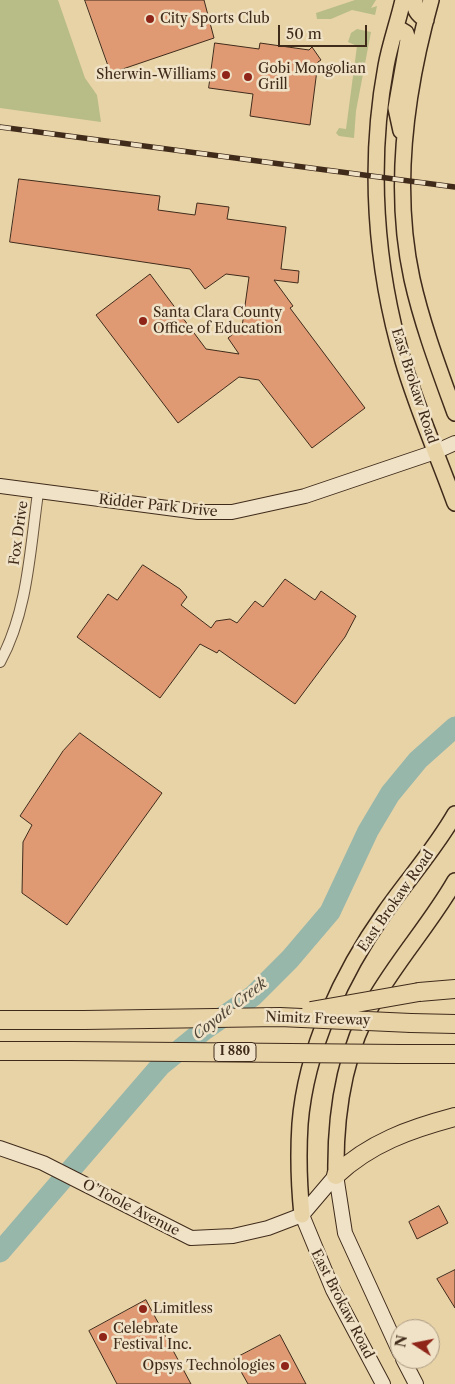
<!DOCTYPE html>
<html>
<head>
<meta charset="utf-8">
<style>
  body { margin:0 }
  #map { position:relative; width:455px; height:1384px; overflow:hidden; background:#e8d3a7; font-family:"Libre Caslon Text",serif }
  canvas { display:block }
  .north { position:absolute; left:390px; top:1319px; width:50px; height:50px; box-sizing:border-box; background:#f0e2c6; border:1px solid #aa9982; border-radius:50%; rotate:281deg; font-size:14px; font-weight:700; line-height:20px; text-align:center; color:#402b1b }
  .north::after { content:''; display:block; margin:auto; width:18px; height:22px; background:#8f2418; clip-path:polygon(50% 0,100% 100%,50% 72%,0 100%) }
  .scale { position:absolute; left:278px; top:25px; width:89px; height:22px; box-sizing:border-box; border:2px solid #402b1b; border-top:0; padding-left:6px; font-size:15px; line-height:18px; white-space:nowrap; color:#402b1b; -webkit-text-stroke:4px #f0e2c6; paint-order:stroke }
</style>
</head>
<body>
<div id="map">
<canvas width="455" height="1384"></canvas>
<div class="north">N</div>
<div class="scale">50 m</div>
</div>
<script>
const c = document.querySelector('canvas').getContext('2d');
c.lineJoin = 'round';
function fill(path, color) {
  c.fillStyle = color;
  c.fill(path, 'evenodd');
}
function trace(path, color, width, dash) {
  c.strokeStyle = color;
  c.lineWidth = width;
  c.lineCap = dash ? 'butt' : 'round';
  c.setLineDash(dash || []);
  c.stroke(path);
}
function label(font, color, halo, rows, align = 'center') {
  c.font = font + ' "Libre Caslon Text",serif';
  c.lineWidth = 5;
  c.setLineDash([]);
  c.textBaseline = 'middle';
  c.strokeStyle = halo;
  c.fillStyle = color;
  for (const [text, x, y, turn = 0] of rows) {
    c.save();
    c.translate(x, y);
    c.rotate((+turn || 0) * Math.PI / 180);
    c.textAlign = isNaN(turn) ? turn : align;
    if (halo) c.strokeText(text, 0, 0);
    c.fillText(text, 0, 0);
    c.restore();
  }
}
fill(new Path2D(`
  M0,0H58L85,78L97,95L101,122L0,108Z
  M355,0H376L371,8L377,6L375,15L352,10L331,19H317L316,13Z
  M357,29L371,32L356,111L354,138L339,136L336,133L339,128L346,129L357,46L348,42L351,33Z`), '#b8bc86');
trace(new Path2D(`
  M0,1252L161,1065L204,1030L253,996L290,959L330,912L368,831L390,794L418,760L455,727`), '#97b7ab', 21);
const building = new Path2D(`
  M85,0H204L214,38L111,73Z
  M215,43L259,49L260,43L309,50L312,47L321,60L318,62L310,125L250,116L253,94L209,88Z
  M19,179L160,196L158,210L195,215L197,203L229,207L227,219L286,227L281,269L299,271L298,283L274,280L293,306L290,308L365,408L312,448L259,380L239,377L178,423L96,315L150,274L206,349L239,354L228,338L242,327L249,277L226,274L205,289L190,269L10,242Z
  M143,565L180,589L187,597L181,605L211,628L216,621L230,619L237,623L255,601L263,607L285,579L315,600L321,591L356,616L345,637L295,704L219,650L217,653L200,644L160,698L77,637L108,594L117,600Z
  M80,733L162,793L67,925L22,893L23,842L32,825L20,816L63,751Z
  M439,1206L448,1223L417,1239L409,1222Z
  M455,1270V1308L437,1279Z
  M146,1300L191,1384H117L89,1331Z
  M280,1335L306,1384H248L234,1359Z`);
fill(building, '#df9a74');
trace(building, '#402b1b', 1);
const street = new Path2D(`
  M0,662C28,611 30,549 38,493`);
const secondary = new Path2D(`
  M0,486L198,512H232L305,496L435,452L455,443
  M0,1148L43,1163L191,1238L233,1236L268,1228L302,1215L336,1175
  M336,1175L345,1233L400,1353
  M302,1215L333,1290L383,1384
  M403,1359L416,1384`);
const primary = new Path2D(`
  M403,0C398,22 390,44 386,66C368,163 375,266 403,361C417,409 438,456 455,503
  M415,0C414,10 417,14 426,20
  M431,0C406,89 392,187 412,279C422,324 439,369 455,413
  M396,27L406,33L408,40L396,108L401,131
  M336,1175C335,1117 344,1053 374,1001C398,959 431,923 455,881
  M302,1215C299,1185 298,1155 300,1124C306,1049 342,973 385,912C408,879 435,849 455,814`);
const highway = new Path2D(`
  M419,992L455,989
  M0,1020H84
  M411,1023L455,1024
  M0,1051H70
  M400,1054H455
  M336,1175C370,1143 410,1129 455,1117`);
trace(street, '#6a553e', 12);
trace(secondary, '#402b1b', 16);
trace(primary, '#402b1b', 18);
trace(highway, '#402b1b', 20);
trace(street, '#f0e2c6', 10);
trace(secondary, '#f0e2c6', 14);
trace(primary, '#e8d3a7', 15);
trace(highway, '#e8d3a7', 18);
const rail = new Path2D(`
  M0,127L455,187`);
trace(rail, '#402b1b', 5.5);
trace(rail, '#f0e2c6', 4, [11]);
const highwayBridge = new Path2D(`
  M311,1011L419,992
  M84,1020L280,1017L411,1023
  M70,1051L400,1054`);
trace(highwayBridge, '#402b1b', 20, []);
trace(highwayBridge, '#e8d3a7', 18);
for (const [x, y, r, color] of [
  [150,19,5,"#8f2418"],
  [226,75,5,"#8f2418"],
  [248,77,5,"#8f2418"],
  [143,321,5,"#8f2418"],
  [143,1309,5,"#8f2418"],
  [103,1337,5,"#8f2418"],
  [285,1366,5,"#8f2418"]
]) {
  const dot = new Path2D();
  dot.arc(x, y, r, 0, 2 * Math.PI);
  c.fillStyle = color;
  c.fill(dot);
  trace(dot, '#f0e2c6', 2);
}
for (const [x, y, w] of [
  [235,1052,42]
]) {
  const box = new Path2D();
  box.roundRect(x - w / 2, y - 9.5, w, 19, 4);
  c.fillStyle = '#f0e2c6';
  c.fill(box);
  trace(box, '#402b1b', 1);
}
label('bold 12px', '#402b1b', null, [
  ["I 880",235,1052]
]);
label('14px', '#402b1b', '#f0e2c6', [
  ["City Sports Club",160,19],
  ["Gobi Mongolian",258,69],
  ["Grill",258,85],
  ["Sherwin-Williams",216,75,"right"],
  ["Santa Clara County",153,313],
  ["Office of Education",153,329],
  ["Limitless",153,1309],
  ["Celebrate",113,1329],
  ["Festival Inc.",113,1345],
  ["Opsys Technologies",275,1366,"right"]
], 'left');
label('14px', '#402b1b', '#f0e2c6', [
  ["East Brokaw Road",414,386,72],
  ["Ridder Park Drive",158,506,6],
  ["Fox Drive",19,533,-82],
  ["East Brokaw Road",396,901,-55],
  ["Nimitz Freeway",318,1019,2],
  ["O’Toole Avenue",131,1208,27],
  ["East Brokaw Road",342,1304,63]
]);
label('italic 15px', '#514738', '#f0e2c6', [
  ["Coyote Creek",230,1009,-38]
]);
</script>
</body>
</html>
